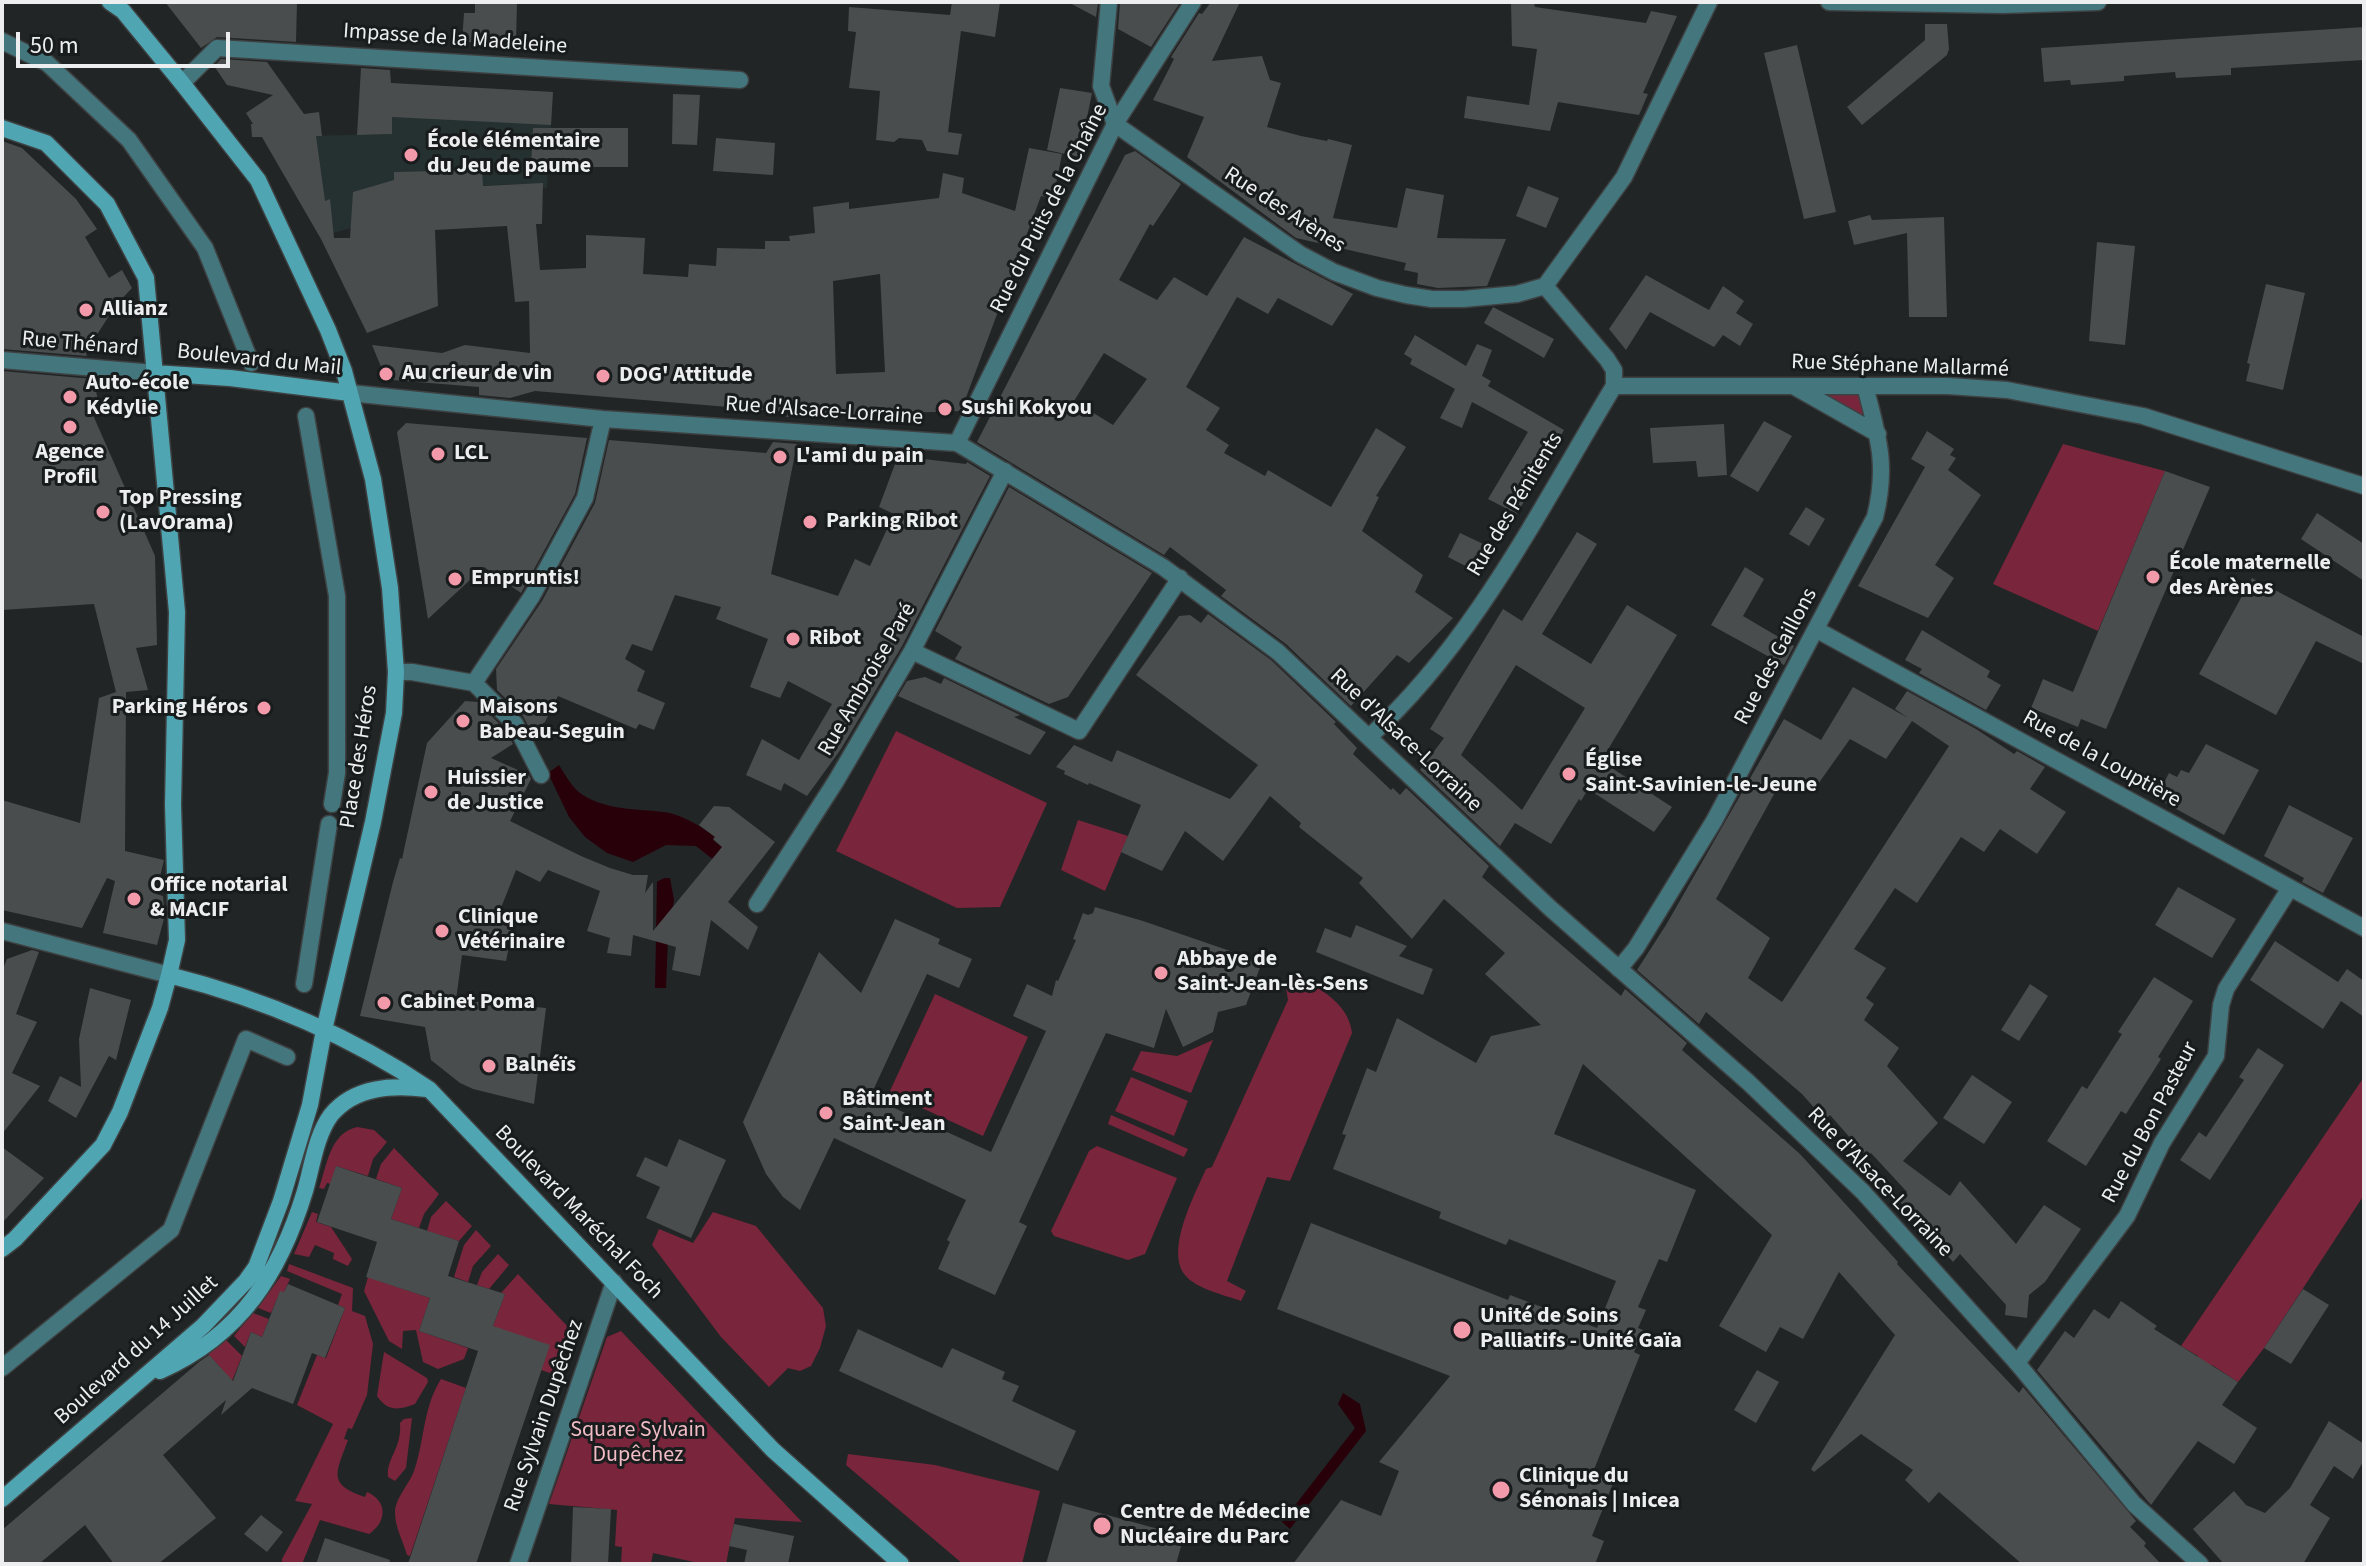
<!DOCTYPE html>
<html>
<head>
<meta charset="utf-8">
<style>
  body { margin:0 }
  #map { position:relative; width:2366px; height:1566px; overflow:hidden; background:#222526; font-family:"Source Sans 3",sans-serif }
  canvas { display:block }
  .frame { position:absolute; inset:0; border:4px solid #eceeef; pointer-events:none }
  .scale { position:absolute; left:16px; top:32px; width:214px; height:36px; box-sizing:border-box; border:4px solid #eceeef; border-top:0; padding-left:10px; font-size:24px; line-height:28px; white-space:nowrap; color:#eceeef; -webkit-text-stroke:6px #191c1d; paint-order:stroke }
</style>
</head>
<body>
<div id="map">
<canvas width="2366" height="1566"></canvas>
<div class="frame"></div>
<div class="scale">50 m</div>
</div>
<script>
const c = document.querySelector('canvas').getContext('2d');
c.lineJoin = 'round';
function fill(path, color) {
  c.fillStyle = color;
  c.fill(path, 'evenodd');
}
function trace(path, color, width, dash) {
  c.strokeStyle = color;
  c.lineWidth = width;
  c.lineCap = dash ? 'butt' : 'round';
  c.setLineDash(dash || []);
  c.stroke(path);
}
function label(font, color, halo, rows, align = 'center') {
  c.font = font + ' "Source Sans 3",sans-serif';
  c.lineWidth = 6;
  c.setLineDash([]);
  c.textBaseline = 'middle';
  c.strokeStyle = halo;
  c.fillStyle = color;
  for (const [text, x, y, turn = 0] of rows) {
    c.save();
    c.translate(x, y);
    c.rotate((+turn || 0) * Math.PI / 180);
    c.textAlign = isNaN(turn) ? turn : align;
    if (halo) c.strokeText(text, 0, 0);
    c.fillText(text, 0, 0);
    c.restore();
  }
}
fill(new Path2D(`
  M390,83L553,92L547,188L530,187L529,184L395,188L371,222L320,237L262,137L392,134Z`), '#253031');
fill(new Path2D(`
  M1793,386H1865L1878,434Z
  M2063,444L2165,471L2098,631L1993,584Z
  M896,731L1047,803L1000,907L957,908L836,851Z
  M1078,820L1128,836L1105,891L1061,870Z
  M1302,977C1324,992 1349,1005 1352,1033L1290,1181L1267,1177L1227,1281L1246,1291L1241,1301C1225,1295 1196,1289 1185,1275C1165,1250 1195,1194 1206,1169L1212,1167L1288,1000L1286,988Z
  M935,994L1028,1037L983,1136L889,1093Z
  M1213,1040L1191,1093L1132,1070L1141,1051L1177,1056Z
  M1131,1077L1188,1101L1174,1136L1115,1111Z
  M2364,1077V1195L2264,1348L2238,1382L2212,1365L2201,1381L2188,1373L2198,1356L2181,1346Z
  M1111,1115L1188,1149L1184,1157L1108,1124Z
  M357,1127L374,1130L387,1142L373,1159L368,1176L336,1166L331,1184L327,1183L324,1189L319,1188C327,1165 330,1133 357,1127Z
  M1097,1146L1177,1178L1145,1254L1128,1260L1054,1236L1051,1231L1089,1151Z
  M394,1148L439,1194L424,1214L419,1228L391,1219L402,1188L376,1179L381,1164Z
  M446,1201L472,1226L459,1241L427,1231L431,1217Z
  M312,1212L318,1214L316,1222L331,1227L352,1259L348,1266L333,1259L334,1253L315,1245L309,1257L294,1254Z
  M713,1212L756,1226L823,1308L826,1326L820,1348L811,1366L800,1371L788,1368L769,1387L721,1337L652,1245L659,1229L693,1243Z
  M476,1230L491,1246L473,1266L468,1282L454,1277L464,1245Z
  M498,1254L509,1265L489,1289L477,1285L482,1272Z
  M289,1264L353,1288L352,1311L365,1316L373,1344L367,1395L352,1429L348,1428L344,1439L348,1440C336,1473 327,1484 365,1497L367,1492C388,1501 387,1522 369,1534L320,1520L302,1564H282V1559L312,1504L295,1501L333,1424L297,1405L317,1355L326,1358L345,1308L338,1305L342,1294L287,1271Z
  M518,1274L570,1329L556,1375L541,1370L493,1326L505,1294L501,1293Z
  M281,1276L290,1279L284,1292H280L271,1313L258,1308Z
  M368,1277L430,1298L419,1331L468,1348L464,1359L438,1369L423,1362L416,1330L403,1331L402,1349L389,1341L364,1291Z
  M253,1313L269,1319L262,1337L251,1332L245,1347L234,1336Z
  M621,1331L802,1522L735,1518L726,1564H703L653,1553L651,1564H621L622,1547L615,1546L617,1510L549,1504L607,1337Z
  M226,1340L242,1356L232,1381L208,1354Z
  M384,1352L427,1378L428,1382L415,1404C399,1410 388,1412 377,1396Z
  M441,1379L466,1388L410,1556L407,1555C403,1541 395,1527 395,1513C395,1497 411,1483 415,1468C425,1437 423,1408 441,1379Z
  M412,1418L406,1468L395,1481L388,1477C386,1458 402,1449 400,1423L404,1419Z
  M848,1454L935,1465L1040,1491L1022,1564H963L846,1465Z`), '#79253b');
fill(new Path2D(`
  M559,765C566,776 572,788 583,795C607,810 636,809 664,812C681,814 701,826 715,837L713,840L737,859L729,872L696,846L666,845L633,862L607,853L585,837L569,817L548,773Z
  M664,878H670L674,900L668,937L666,988H655L657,882Z
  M1343,1393L1360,1404L1366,1431L1290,1529L1282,1522L1355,1428L1338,1404Z`), '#28000a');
fill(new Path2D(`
  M165,2H297L296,42L217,37L201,48Z
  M475,2H517L516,43L462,42L464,13H475Z
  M952,2H1000L995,37L961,31L948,132L962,134L958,155L927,151L922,140L899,138L894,142L876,140L880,91L849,88L856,32L848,31L849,7L950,15Z
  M1068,2H1098L1096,17Z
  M1120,2H1174L1179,4L1151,47L1118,29Z
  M1211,2H1240L1212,61L1262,56L1270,80L1281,83L1267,127L1301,136L1327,141L1328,139L1352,145L1333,218L1397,228L1406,188L1444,195L1437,238L1506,239L1487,286L1438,288L1417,284L1418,273L1404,270L1406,263L1296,238L1187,157L1204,117L1153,100L1174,59L1171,57L1199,13L1202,14Z
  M1511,2H1534L1535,7L1646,23L1651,11L1677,16L1643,93L1648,94L1639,115L1558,102L1550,131L1464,118L1467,96L1529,105L1537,49L1512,46Z
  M1925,24H1947L1949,49L1947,55L1862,125L1847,107L1925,40Z
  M2364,27V60L2231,68V75L2176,78L2175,72L2124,76V81L2071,85L2070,80L2044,82L2041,48Z
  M1797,45L1836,212L1804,219L1764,53Z
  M221,59L267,62L304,114L319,112L322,136H316L325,201L330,199L334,238H350L353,192L394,180V172L482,170L483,186L543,183L542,224H536L540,270L586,268V235L645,238L643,274L688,277L689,264L716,266L717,248L765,249V241H790L789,236L815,233L813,207L849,202V209L939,198L943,173L964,178L962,193L1015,211L1029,148L1062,154L1053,199L1041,196L961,411L786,417L789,412L535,391L510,398L479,395V387L392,380L384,374L372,345L442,353L465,345L530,353L529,301L515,302L507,226L435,230L438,306L367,333L321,239L262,137H252L251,124H253L246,113L273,95L227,85L214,66ZM880,274L885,372L836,374L833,281Z
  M361,68L390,70L391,83L553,92L551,125L392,117V134L357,135Z
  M1060,88L1092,93L1079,157L1047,150Z
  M673,94L700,95L697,145L672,144Z
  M533,128H628V167H531Z
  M716,138L775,143L773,175L713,171Z
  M2,141L22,148L76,199L97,229L85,237L109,278L122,270L132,288L116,305L89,347H84L87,356L2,349Z
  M1135,151L1181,184L1153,226L1150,224L1119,280L1157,300L1174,277L1207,296L1244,237L1353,294L1332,326L1278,298L1268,314L1237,297L1186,387L1220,408L1206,430L1229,445L1224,453L1265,476L1268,470L1331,507L1376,428L1406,447L1376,496L1379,497L1362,531L1423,575L1415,592L1453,618L1409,663L1397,655L1351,706L1286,644L1221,596L1226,590L1170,547L1164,555L977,442L1125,155ZM1104,353L1147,379L1113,425L1074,401Z
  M1528,186L1559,198L1546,228L1516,216Z
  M1870,215L1872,220L1944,217L1947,317H1909L1907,233L1854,245L1848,221Z
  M2097,242L2135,246L2125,345L2089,341Z
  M1646,275L1709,310L1723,286L1744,301L1736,313L1753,324L1740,346L1723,335L1714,347L1650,312L1626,350L1609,329Z
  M2266,284L2305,293L2283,390L2246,381L2250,364L2247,363Z
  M1493,307L1554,339L1544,358L1484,323Z
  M1415,335L1466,366L1477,344L1492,350L1482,376L1491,381L1488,386L1564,430L1517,514L1488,499L1528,432L1472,402L1462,428L1440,418L1455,389L1410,364L1412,359L1404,354Z
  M2,371L93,379L100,408L89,406L155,556L157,645L136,648L148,690L126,692L125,851L164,860L156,894L163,896L165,915L157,945L103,933L115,881L107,878L82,928L2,910V800L80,823L99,698L116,692L94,604L2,610Z
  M1764,421L1792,436L1758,492L1730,476Z
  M406,423L587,438L575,494L521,593L484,567L428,619L397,432Z
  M1724,424L1727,475L1698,477L1696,461L1653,463L1650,428Z
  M1927,431L1954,449L1950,455L1956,458L1948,470L1981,495L1935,565L1954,578L1928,618L1858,586L1925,467L1911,459Z
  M609,440L766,453L773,442L797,444L771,574L838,596L855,559L870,566L894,514L879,507L898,456L966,464L967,462L990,476L902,646L841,749L807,796L784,783L781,791L746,775L762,739L799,760L832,704L788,681L780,698L750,687L768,639L716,619L721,607L675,595L652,651L632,644L625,659L645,671L637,691L665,703L654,730L639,724L636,729L558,696L545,722L531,731L523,716L497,690L496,669L542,601L595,503Z
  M2165,471L2210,487L2106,729L2081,719L2078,727L2031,708L2043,679L2073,692Z
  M1009,487L1152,573L1068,697L1049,704L955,659L962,647L935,631Z
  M1806,507L1825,519L1809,546L1789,534Z
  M2317,513L2364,544V581L2301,539Z
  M1577,532L1597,544L1542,634L1591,664L1627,605L1677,635L1601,761L1672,807L1654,832L1588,789L1581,801L1579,799L1551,844L1515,823L1500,846L1420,770L1444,738L1430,729L1503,609L1522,621ZM1516,665L1585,708L1522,810L1461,755Z
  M1460,533L1496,550L1481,574L1448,557Z
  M1745,567L1764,579L1743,616L1794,646L1784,665L1711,625Z
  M2252,578L2364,637V664L2316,641L2276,715L2199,674Z
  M1208,614L1271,660L1336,722L1334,724L1357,748L1353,754L1391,790L1393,788L1400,795L1406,788L1489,866L1482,877L1621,996L1625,989L1687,1043L1682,1050L1800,1154L1898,1262L1897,1264L2019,1393L2023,1387L2136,1521L2130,1527L2146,1543L2144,1546L2161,1564H2022L1939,1492L1929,1503L1905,1480L1913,1470L1861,1434L1814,1472L1811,1469L1895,1335L1839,1272L1803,1339L1780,1327L1766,1352L1719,1326L1772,1235L1583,1064L1554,1134L1696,1190L1667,1262L1659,1259L1638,1307L1646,1310L1638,1328L1643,1330L1634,1352L1640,1355L1593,1472L1614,1481L1592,1536L1604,1541L1595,1564H1293L1341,1500L1381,1516L1399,1471L1379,1462L1450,1376L1277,1309L1311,1223L1508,1300L1510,1295L1597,1328L1616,1281L1509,1239L1506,1245L1439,1218L1441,1212L1333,1169L1346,1135L1342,1134L1367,1068L1376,1072L1397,1018L1476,1063L1491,1036L1541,1025L1485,974L1505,953L1444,899L1412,939L1359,883L1363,878L1299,827L1301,823L1270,796L1223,861L1185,831L1162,871L1121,852L1141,805L1089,783L1088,785L1064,774L1065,771L1056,767L1074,745L1112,762L1117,750L1230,799L1258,765L1136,675L1179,616L1190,615L1201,623Z
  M1922,630L1990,671L1987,677L2001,685L1986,710L1919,673L1922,669L1905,660Z
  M925,677L941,684L944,678L1020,715L1014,717L1046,732L1030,755L898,696L907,681Z
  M1853,687L1908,718L1895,709L1907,691L1976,729L2014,754L2017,751L2045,767L2030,789L2066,812L2037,854L2000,829L1984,852L1961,837L1917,903L1895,888L1854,949L1886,968L1866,998L1874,1004L1864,1020L1899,1048L1887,1066L1938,1123L1903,1161L1950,1196L1960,1181L2016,1244L2044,1205L2081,1229L2045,1282L2029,1295L2027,1318L2005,1315L2006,1305L1960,1254L1953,1262L1900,1202L1907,1192L1871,1153L1867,1157L1830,1115L1825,1120L1802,1094L1706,1012L1699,1024L1637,970L1666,925L1784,719L1821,740ZM1912,721L1949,746L1782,1002L1748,978L1770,938L1716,899L1783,778L1811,794L1850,739L1886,759Z
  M465,701L478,702L506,731L513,744L491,758L529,775L531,779L510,821L581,856L610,868L633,875H648L645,893L653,882V931L722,847L713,839L715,837L699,825L714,806L729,807L775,842L728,902L758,927L748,950L711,920L700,976L672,970L676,947L633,935L631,956L607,953L610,938L587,931L600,891L548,870L540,882L516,870L495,923L513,927L506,961L462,955L456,1000L546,1008L534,1104L473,1089L460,1083L431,1060L425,1027L360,1016L393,882L400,858L402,859L427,743Z
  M2206,744L2259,770L2224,835L2156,798L2169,773L2177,777L2181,770L2189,773Z
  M2289,805L2353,838L2323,893L2302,882L2304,878L2264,856Z
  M2178,887L2236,919L2212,958L2155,925Z
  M1095,907L1143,921L1262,962L1246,1005L1218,1012L1213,1032L1183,1047L1166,1009L1154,1048L1106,1033L1019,1222L1027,1226L995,1295L938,1269L950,1242L947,1240L966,1200L834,1138L800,1210L783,1197L766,1174L743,1122L819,952L861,993L895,919L940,939L938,944L972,959L959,988L927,974L870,1097L991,1152L1046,1031L1013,1016L1027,984L1052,996L1056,980L1058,981L1076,940L1073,939L1083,913L1088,915L1093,913Z
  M1356,925L1407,946L1399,956L1433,969L1423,995L1316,952L1325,928L1351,938Z
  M2275,941L2338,982L2347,969L2364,981V1017L2341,1001L2323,1029L2250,980Z
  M32,950L39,952L16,1014L37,1022L12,1073L40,1086L2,1134V971L7,959Z
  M2154,977L2193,1001L2158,1057L2161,1059L2126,1114L2121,1111L2086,1166L2047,1141L2082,1086L2087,1089L2122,1034L2118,1032Z
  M2030,984L2048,996L2019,1041L2001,1030Z
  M90,988L131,1000L116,1060L109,1056L76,1118L48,1101L60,1076L81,1087L79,1039Z
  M2258,1048L2284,1065L2210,1180L2180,1160L2199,1132L2206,1137L2244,1080L2239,1077Z
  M1972,1075L2012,1102L1984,1144L1943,1118Z
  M679,1139L726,1160L691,1238L646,1218L660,1187L636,1176L645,1157L667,1167Z
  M2,1147L44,1178L2,1223Z
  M336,1166L402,1188L391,1219L459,1241L448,1276L505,1294L493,1326L550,1345L476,1564H408L478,1351L419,1331L430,1298L366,1277L377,1242L317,1222Z
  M288,1284L345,1308L325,1358L312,1353L293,1404L252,1388L221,1415L226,1400L163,1455L216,1518L158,1564H114L85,1525L39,1564H2V1530L199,1362L209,1355L233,1381L251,1332L262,1337L280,1291L284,1292Z
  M2303,1289L2329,1305L2291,1364L2264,1348Z
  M2121,1301L2157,1326L2154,1329L2238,1382L2222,1405L2257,1428L2234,1464L2198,1441L2151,1505L2037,1370L2065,1331L2074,1338L2094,1309L2109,1319Z
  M858,1329L942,1368L952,1348L1005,1372L1002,1379L1019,1386L1012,1401L1076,1431L1058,1471L839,1371Z
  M1757,1370L1779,1382L1756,1423L1734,1410Z
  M2329,1421L2364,1444V1460L2353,1479L2334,1466L2310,1505L2330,1518L2303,1564H2224L2193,1529L2234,1491L2246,1505L2265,1513L2290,1488Z
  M1063,1503L1184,1536L1176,1564H1046Z
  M573,1507L611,1509L608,1564H571Z
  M261,1515L283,1532L267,1552L244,1534Z
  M734,1524L794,1536L788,1564H744L747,1550L729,1546Z
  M325,1538L390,1560L389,1564H316Z`), '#494d4e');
const pedestrian = new Path2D(`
  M2,41L47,63L129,140L205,248L251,363
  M306,416L337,596V773L332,804
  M304,984L329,824
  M2,1368L171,1230L246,1039L287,1057`);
const minor = new Path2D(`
  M1109,2L1101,86L1115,124L1300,254L1334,272L1377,288L1406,295L1432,299H1463L1517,294L1545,286L1624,177L1709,2
  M1829,2L2003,5L2098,2
  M182,83L217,48L740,80
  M2,360L154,373
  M1614,386H1948L2007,390L2143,416L2364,486
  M1795,387L1878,434
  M350,393L603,419L957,443
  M1817,630L2364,928
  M912,651L1079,731L1180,578
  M396,672H412L474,683L515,724L541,775
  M474,683L532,596L585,498L603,419
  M1369,737C1473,644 1542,505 1614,386V370L1607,359L1545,286
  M757,904L836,781L912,651L1005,471
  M2,931L169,975
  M1619,969L1636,948L1714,821L1875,517C1888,465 1878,436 1865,386
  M2017,1363L2127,1216L2162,1143L2216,1056L2221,1005L2226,989L2290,888
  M518,1564L614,1282`);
const tertiary = new Path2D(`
  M1193,2L1115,124L957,443L1163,567L1278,652L1550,908L1748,1082L1863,1192L2017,1363L2134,1504L2200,1564`);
const secondary = new Path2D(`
  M2,128L46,143L107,204L146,278L177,612L173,805L177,940L169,975L160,1008L120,1112L103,1145L15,1239L2,1249
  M154,373L230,378L350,393
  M169,975C260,998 351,1036 429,1089L773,1450L901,1564
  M160,1371C241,1335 280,1273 305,1191C312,1167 316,1135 331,1115C355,1086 393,1085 427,1089
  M2,1499L203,1326L246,1281L256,1267L281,1201L310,1105L324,1030L373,822L394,713L396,672L390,588L373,479L344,371L328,330L258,180L182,83L123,11L110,2`);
trace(pedestrian, '#3e4142', 19);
trace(minor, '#3e4142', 19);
trace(tertiary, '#3e4142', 19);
trace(secondary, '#3e4142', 19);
trace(pedestrian, '#44767e', 16);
trace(minor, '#44767e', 16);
trace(tertiary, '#44767e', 16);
trace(secondary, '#50a5b2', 16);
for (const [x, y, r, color] of [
  [411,155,8,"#f39aaa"],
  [86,310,8,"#f39aaa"],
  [386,374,8,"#f39aaa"],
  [603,376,8,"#f39aaa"],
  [70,397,8,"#f39aaa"],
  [945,409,8,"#f39aaa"],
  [70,427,8,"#f39aaa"],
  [438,454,8,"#f39aaa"],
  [780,457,8,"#f39aaa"],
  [103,512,8,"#f39aaa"],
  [810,522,8,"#f39aaa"],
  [2153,577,8,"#f39aaa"],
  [455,579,8,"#f39aaa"],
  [793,639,8,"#f39aaa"],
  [264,708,8,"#f39aaa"],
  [463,721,8,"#f39aaa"],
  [1569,774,8,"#f39aaa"],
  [431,792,8,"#f39aaa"],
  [134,899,8,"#f39aaa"],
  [442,931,8,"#f39aaa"],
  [1161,973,8,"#f39aaa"],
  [384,1003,8,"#f39aaa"],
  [489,1066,8,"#f39aaa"],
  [826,1113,8,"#f39aaa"],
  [1462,1330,10,"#f39aaa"],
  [1501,1490,10,"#f39aaa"],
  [1102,1526,10,"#f39aaa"]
]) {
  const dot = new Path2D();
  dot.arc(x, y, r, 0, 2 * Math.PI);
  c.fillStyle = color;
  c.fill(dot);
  trace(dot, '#191c1d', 3);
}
label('22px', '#eceeef', '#191c1d', [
  ["Impasse de la Madeleine",455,40,4],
  ["Rue du Puits de la Chaîne",1050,209,-63],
  ["Rue des Arènes",1284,211,33],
  ["Rue Thénard",80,345,5],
  ["Boulevard du Mail",259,361,6],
  ["Rue Stéphane Mallarmé",1900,367,2],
  ["Rue d'Alsace-Lorraine",824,412,4],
  ["Rue des Pénitents",1516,505,-59],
  ["Rue des Gaillons",1777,657,-62],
  ["Rue Ambroise Paré",868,680,-60],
  ["Rue d'Alsace-Lorraine",1405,741,43],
  ["Place des Héros",360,757,-81],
  ["Rue de la Louptière",2101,760,29],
  ["Rue du Bon Pasteur",2151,1123,-62],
  ["Rue d'Alsace-Lorraine",1879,1183,46],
  ["Boulevard Maréchal Foch",578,1213,46],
  ["Boulevard du 14 Juillet",137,1351,-42],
  ["Rue Sylvain Dupêchez",545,1416,-71]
]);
label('bold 22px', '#eceeef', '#191c1d', [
  ["École élémentaire",427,142],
  ["du Jeu de paume",427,167],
  ["Allianz",102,310],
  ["Au crieur de vin",402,374],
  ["DOG' Attitude",619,376],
  ["Auto-école",86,384],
  ["Kédylie",86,409],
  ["Sushi Kokyou",961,409],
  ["Agence",70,453,"center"],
  ["Profil",70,478,"center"],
  ["LCL",454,454],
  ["L'ami du pain",796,457],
  ["Top Pressing",119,499],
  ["(LavOrama)",119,524],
  ["Parking Ribot",826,522],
  ["École maternelle",2169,564],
  ["des Arènes",2169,589],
  ["Empruntis!",471,579],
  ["Ribot",809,639],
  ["Parking Héros",248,708,"right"],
  ["Maisons",479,708],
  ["Babeau-Seguin",479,733],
  ["Église",1585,761],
  ["Saint-Savinien-le-Jeune",1585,786],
  ["Huissier",447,779],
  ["de Justice",447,804],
  ["Office notarial",150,886],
  ["& MACIF",150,911],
  ["Clinique",458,918],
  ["Vétérinaire",458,943],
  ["Abbaye de",1177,960],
  ["Saint-Jean-lès-Sens",1177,985],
  ["Cabinet Poma",400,1003],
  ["Balnéïs",505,1066],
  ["Bâtiment",842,1100],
  ["Saint-Jean",842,1125],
  ["Unité de Soins",1480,1317],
  ["Palliatifs - Unité Gaïa",1480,1342],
  ["Clinique du",1519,1477],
  ["Sénonais | Inicea",1519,1502],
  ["Centre de Médecine",1120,1513],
  ["Nucléaire du Parc",1120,1538]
], 'left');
label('22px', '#f1bcc5', '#191c1d', [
  ["Square Sylvain",638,1431],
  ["Dupêchez",638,1456]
]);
</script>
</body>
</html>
